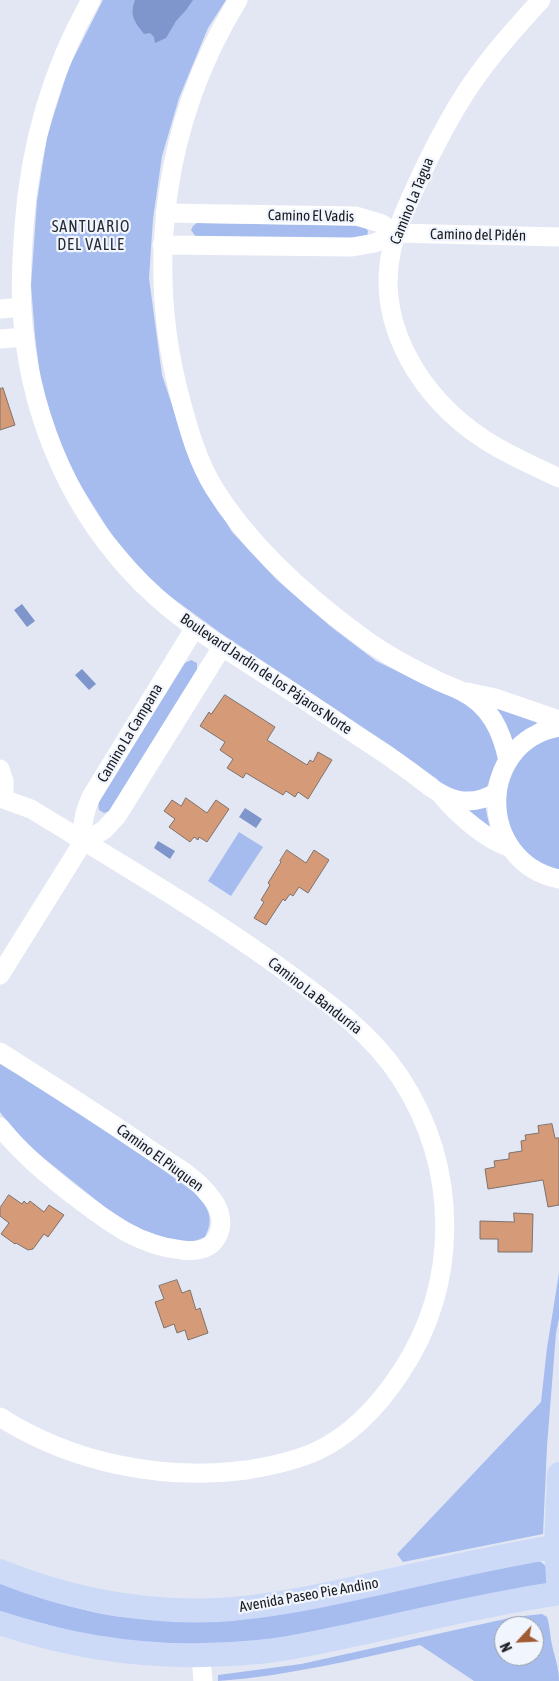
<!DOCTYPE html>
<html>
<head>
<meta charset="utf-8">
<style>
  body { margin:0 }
  #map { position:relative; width:559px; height:1681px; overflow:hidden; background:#e2e7f3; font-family:"Asap Condensed",sans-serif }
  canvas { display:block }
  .north { position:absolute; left:494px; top:1616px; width:50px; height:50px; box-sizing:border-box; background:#f0f5fe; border:1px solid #9a9ea5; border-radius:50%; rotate:245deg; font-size:14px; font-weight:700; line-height:20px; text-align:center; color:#1a1b1f }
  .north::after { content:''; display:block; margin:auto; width:18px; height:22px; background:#a15b30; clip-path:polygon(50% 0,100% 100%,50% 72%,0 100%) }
</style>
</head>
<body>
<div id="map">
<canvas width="559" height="1681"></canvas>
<div class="north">N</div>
</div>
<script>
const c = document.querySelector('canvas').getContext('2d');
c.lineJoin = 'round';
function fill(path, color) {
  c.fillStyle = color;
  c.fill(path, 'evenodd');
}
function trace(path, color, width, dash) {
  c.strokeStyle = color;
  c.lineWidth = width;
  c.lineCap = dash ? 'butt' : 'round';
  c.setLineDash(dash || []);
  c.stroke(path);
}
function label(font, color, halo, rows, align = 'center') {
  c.font = font + ' "Asap Condensed",sans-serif';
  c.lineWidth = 4.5;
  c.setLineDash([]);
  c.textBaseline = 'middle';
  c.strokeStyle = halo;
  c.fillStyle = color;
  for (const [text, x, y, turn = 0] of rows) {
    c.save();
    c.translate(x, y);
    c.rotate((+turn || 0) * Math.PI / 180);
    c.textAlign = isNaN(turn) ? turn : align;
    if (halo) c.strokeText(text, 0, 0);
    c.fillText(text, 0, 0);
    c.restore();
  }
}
fill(new Path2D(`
  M103,0H226L208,28L179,98L162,156L153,219L149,278L162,375L192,465L232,532L277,580L330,626L376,661L430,687L540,718C536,727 526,729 519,735C501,749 485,781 485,804C486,811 488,820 490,827L461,806L437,779L394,748L222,634L153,584L111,534L66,462L41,385L35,336L31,285L37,201L47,136L69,67Z
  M197,223L360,226L365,227L368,231L367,237L362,240L196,237L191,230L193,226Z
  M191,660L197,663V671L110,811L104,813L99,810L98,802L185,663Z
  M559,736V871C546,866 535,861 525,852C487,817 508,744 559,736Z
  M239,832L263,847L231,896L208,881Z
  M0,1064L98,1123L198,1195C209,1210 214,1219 205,1237L190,1243L166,1238L137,1228L106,1208L41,1156L19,1137L0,1112Z
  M559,1273V1318L556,1333L547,1446L543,1534L403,1562L397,1554L541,1402L547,1348Z
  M535,1560L541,1562L547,1567L549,1580L543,1587L230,1648L116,1643L0,1612V1581C42,1598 86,1614 131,1618C143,1619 157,1619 169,1620Z
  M542,1614L547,1617C550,1626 550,1636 552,1645C555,1658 559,1668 559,1681H474L420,1645C353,1660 287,1676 218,1681V1675L301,1664L514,1617ZM504,1626H534V1656H504Z`), '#a6bcef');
fill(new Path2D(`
  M135,0H193L186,10L176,21L166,38L155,43L154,37L150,33L144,34C135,22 129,16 135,0Z
  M22,604L35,621L27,627L14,610Z
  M82,669L96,684L89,690L75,675Z
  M245,808L262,819L256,828L239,817Z
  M158,841L175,851L170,859L154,848Z`), '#7e96cc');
const building = new Path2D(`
  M3,388L15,425L0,430V389Z
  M225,695L275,727L267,740L307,765L310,760L313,762L318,752L332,760L308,799L298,792L295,797L286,791L283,795L246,773L243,778L227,768L233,759L220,750L225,742L200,726L209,712L211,714Z
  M186,798L207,813L216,800L229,809L207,842L199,837L198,840L194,837L190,842L169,827L175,819L164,811L172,800L181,806Z
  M287,850L306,863L314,850L329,860L308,893L299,887L293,896L290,894L285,901L283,899L266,925L254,918L264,902L261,900L270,885L268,883L281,862L280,861Z
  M552,1124L555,1138H559V1205L548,1207L543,1180L488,1189L485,1169L495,1167L494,1161L509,1159V1153L522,1151L521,1141L526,1140L525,1135L539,1133L538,1126Z
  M9,1195L22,1204L24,1201L27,1204L30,1201L44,1212L49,1205L64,1215L48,1237L44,1234L33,1249L28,1250L16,1243L15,1244L1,1234L9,1223L0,1216V1208Z
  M514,1213L533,1214L532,1252H498V1239H480V1221L514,1222Z
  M177,1280L182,1293L190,1290L196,1310L200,1308L208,1333L188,1340L185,1330L177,1333L174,1324L164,1328L155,1302L164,1299L159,1286Z`);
fill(building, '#d59a78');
trace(building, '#7d726c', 1);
trace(new Path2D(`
  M91,0C51,70 30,146 24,226C22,254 20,283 22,311C28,406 64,499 129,570C166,611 211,640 258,670C291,691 323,712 355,734C374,746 393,759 412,773C425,783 440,796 457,800C471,803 484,800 497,792
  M238,0C164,120 144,266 181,401C189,431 198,462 214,488C251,548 307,597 363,638C386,655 411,668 436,680C444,684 453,687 461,691C490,705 502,731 508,761
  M541,0C520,23 498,47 480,72C456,104 437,141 420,177C410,200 398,223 392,248C374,325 422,399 485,440C508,455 534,466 559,478
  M165,213L356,216L380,223L396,233
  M162,245L352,247L375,243L396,233L559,237
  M0,309L22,307
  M0,339L25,337
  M467,692L495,698L559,720
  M559,727C475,742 477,862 559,879
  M0,769L4,781V799
  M442,796C457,814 487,841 510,847
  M0,798L31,809C118,862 207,914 289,974C330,1004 372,1034 400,1077C459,1167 460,1283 401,1372C380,1404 353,1434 317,1451C295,1461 271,1466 247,1470C162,1481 72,1463 0,1417
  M83,842C81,825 84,812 91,797L194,629
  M0,975L83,842L104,830L117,816L222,647
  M0,1052C50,1084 100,1115 149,1149C169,1163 194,1175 209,1195C218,1205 224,1219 219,1233C212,1250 198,1252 182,1250C137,1246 103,1218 69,1192C44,1172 20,1152 0,1127
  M201,1656L203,1681`), '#fff', 19);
trace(new Path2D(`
  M0,1571C69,1599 143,1613 218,1610C269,1607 320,1596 370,1585C433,1571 496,1556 559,1546
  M559,1593L556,1547L559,1474
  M0,1623C83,1651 170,1661 258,1652C293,1649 327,1640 362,1633C427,1618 493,1603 559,1593`), '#ccdaf8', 24);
label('15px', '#1a1b1f', '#f0f5fe', [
  ["Camino La Tagua",412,201,-68],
  ["Camino El Vadis",311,216,1],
  ["Camino del Pidén",478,235,1],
  ["Boulevard Jardín de los Pájaros Norte",266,674,34],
  ["Camino La Campana",130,733,-59],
  ["Camino La Bandurria",315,996,38],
  ["Camino El Piuquen",160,1158,36],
  ["Avenida Paseo Pie Andino",309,1595,-10]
]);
c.letterSpacing = '1px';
label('16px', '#282c34', '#f0f5fe', [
  ["SANTUARIO",91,227],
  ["DEL VALLE",91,245]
]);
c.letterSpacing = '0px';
</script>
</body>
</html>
